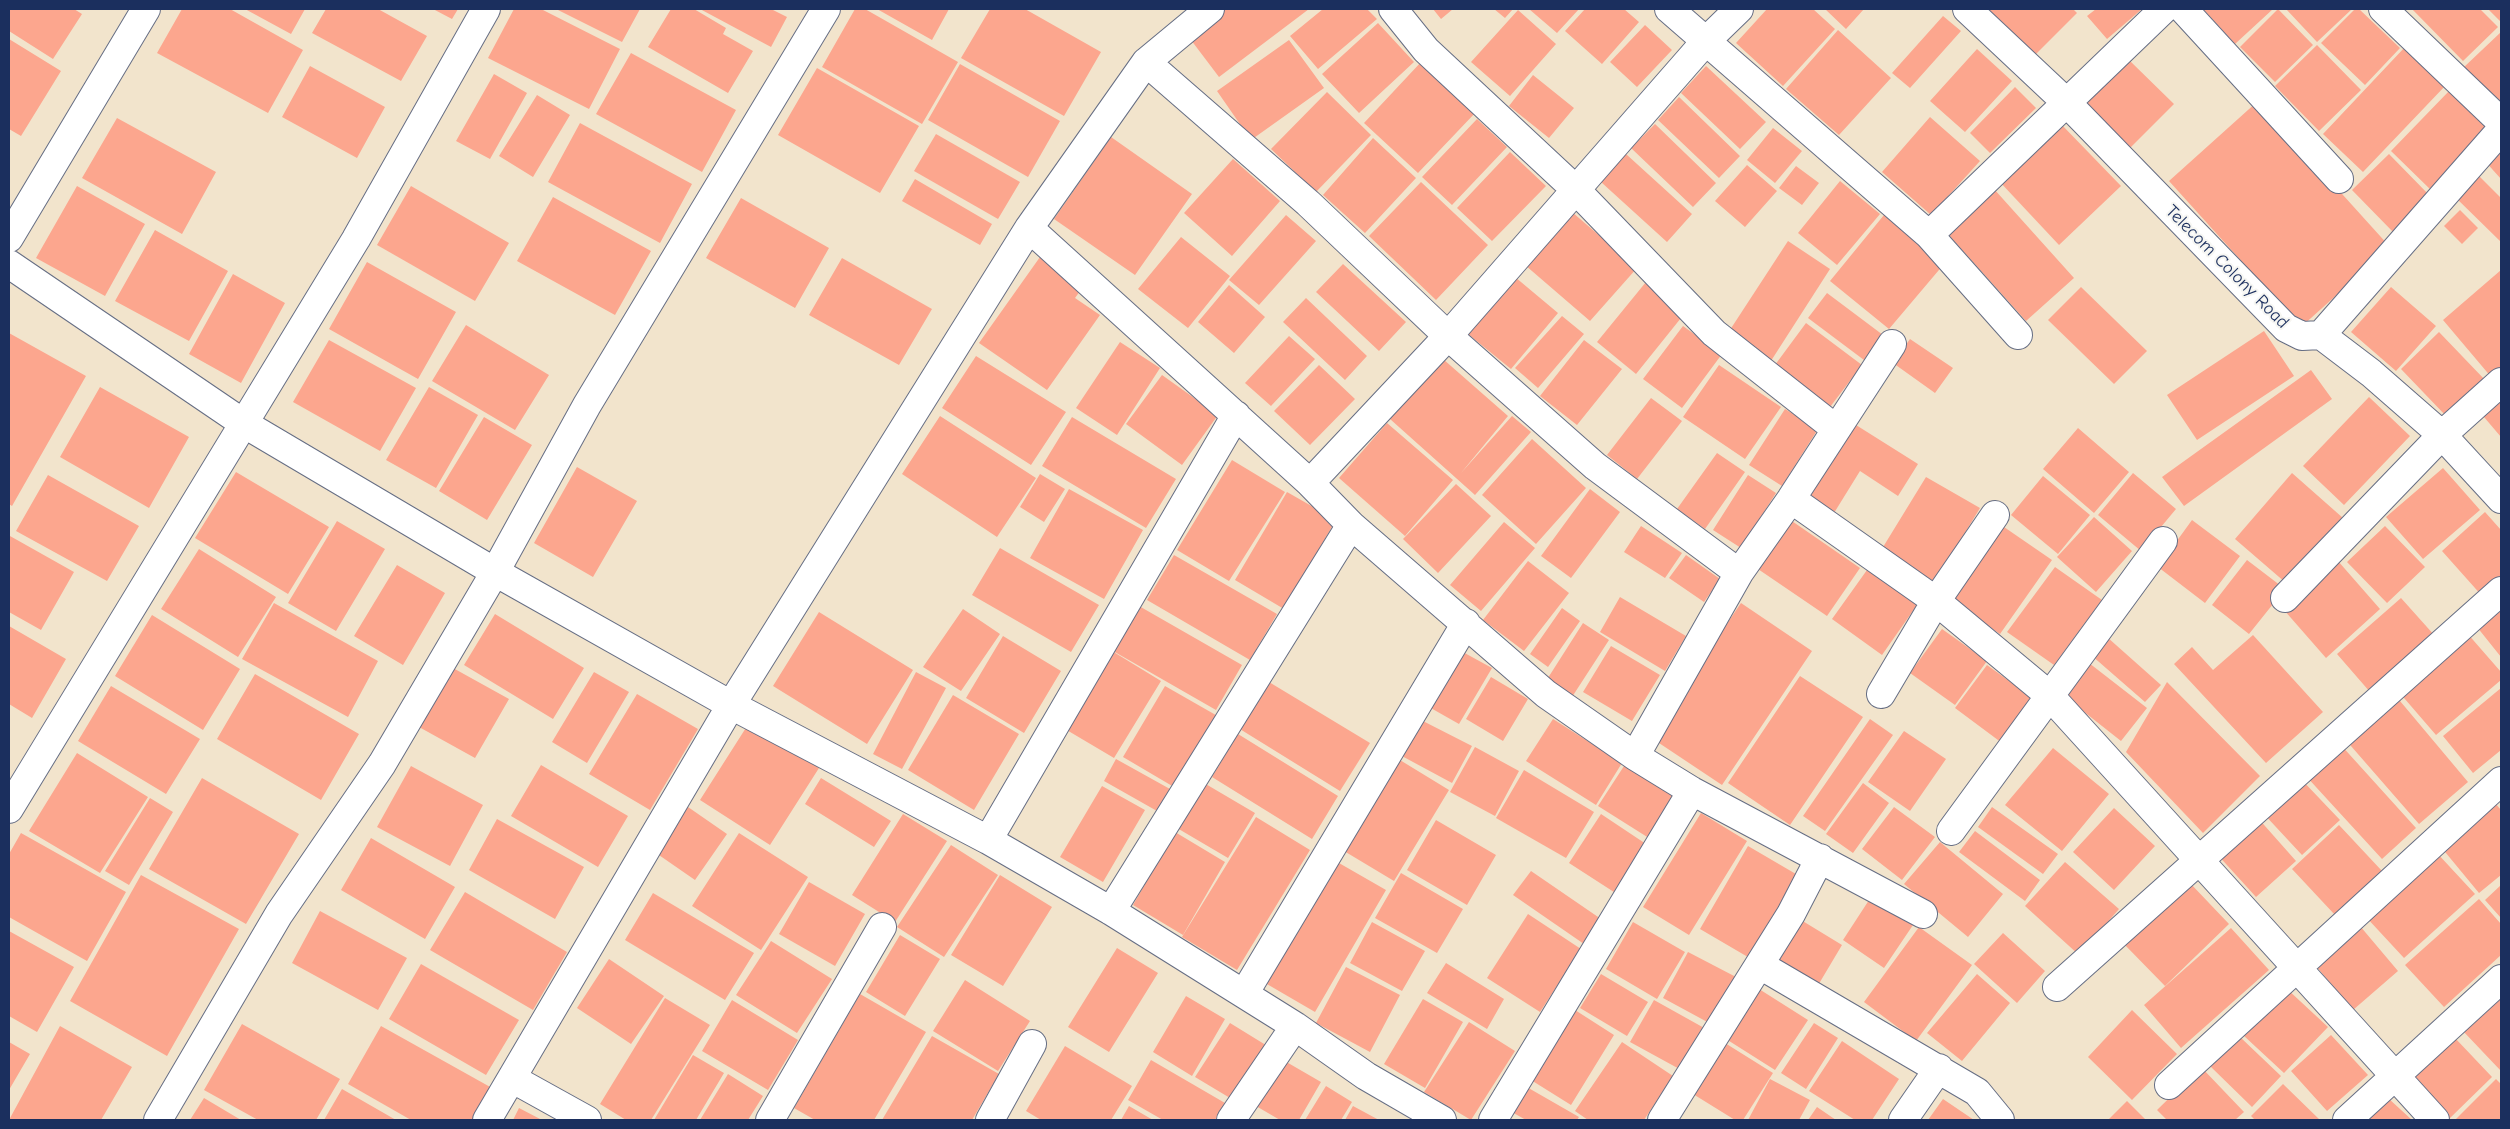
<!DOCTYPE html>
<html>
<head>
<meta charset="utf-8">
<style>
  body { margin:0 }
  #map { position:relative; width:2510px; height:1129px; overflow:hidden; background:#f2e4cc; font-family:"Comic Neue",sans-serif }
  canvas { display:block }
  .frame { position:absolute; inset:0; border:10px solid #1b2f5e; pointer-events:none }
</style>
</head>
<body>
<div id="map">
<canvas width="2510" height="1129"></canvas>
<div class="frame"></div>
</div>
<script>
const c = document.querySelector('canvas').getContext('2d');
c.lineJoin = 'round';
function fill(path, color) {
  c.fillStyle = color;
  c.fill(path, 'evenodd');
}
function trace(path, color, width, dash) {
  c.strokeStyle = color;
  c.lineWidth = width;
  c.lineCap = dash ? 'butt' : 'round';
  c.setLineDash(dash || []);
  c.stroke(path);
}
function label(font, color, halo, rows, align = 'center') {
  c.font = font + ' "Comic Neue",sans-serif';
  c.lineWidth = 4;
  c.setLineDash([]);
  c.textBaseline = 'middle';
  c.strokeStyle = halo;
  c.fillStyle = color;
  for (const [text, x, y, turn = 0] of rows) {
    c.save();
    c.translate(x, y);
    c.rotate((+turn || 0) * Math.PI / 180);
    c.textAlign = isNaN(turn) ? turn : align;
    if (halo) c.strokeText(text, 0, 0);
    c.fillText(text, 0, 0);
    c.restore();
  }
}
fill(new Path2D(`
  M9,9H74L82,14L53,59L9,31Z
  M182,9H230L303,50L268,113L157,53Z
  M245,9H305L291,34Z
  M326,9H378L427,36L401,81L312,33Z
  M433,9H458L452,19Z
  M514,9H541L620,49L589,109L488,58Z
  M556,9H640L622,42Z
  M671,9H694L726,28L723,34L753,51L728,93L648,47Z
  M700,9H771L787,17L771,47Z
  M855,9H865L958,62L922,124L822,67Z
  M877,9H949L932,40Z
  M990,9H1025L1101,52L1064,116L961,58Z
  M1225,9H1309L1219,77L1188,36Z
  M1323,9H1367L1377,19L1318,69L1290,36Z
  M1433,9H1453L1441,19Z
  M1494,9H1513L1505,18Z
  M1529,9H1579L1557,33Z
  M1585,9H1624L1639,22L1602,64L1565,31Z
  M1767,9H1813L1835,29L1783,86L1736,43Z
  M1825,9H1864L1846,29Z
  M1988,9H2073L2077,13L2035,55Z
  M2096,9H2142L2107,39L2087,16Z
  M2203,9H2273L2235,44Z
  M2278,9L2313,45L2275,82L2240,47Z
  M2286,9H2352L2317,42Z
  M2355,9H2359L2400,48L2365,85L2321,43Z
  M2412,9H2480L2498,27L2463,61Z
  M2488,9H2501V22Z
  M1518,10L1556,44L1510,96L1471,62Z
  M1943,16L1961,31L1910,88L1892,73Z
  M1378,23L1414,62L1359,113L1322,74Z
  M1645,25L1672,50L1637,87L1610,62Z
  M1838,30L1891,78L1839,135L1786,89Z
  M2501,32V108L2463,68Z
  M9,39L61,71L21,136L9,129Z
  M1289,40L1324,88L1251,140L1217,91Z
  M2317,45L2361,90L2319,131L2275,86Z
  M2405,47L2446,85L2363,172L2323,134Z
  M1977,49L2012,81L1965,132L1930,101Z
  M631,53L736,110L702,172L596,114Z
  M2129,60L2174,104L2130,148L2085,105Z
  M1422,61L1476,112L1418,173L1364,123Z
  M960,64L1060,121L1028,177L928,120Z
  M310,66L385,107L357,158L282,117Z
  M1706,66L1766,122L1740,149L1681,93Z
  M817,68L919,126L880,193L778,135Z
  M494,74L527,93L490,159L456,141Z
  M1533,75L1574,108L1549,138L1509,106Z
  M2015,87L2036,108L1990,153L1970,133Z
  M2450,90L2492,130L2433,192L2391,151Z
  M1327,92L1371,135L1316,192L1271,149Z
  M537,95L570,115L533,177L499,156Z
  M1679,97L1740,156L1719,178L1658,120Z
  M2258,101L2390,247L2301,327L2169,181Z
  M1930,117L1980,161L1931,215L1882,172Z
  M117,118L216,172L182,234L82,178Z
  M1477,119L1507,147L1452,205L1422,177Z
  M580,123L692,184L660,243L548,182Z
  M2060,123L2121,186L2059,245L1999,181Z
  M1655,124L1716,183L1693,207L1631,148Z
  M1773,128L1802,151L1775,183L1747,160Z
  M936,134L1020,182L998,219L914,171Z
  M1111,137L1192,194L1135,275L1054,219Z
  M1373,138L1416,178L1365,233L1323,195Z
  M2501,144V179L2484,160Z
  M1510,152L1546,186L1492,241L1457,208Z
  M1626,154L1692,214L1667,242L1601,182Z
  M2389,154L2432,198L2394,233L2352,190Z
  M1233,159L1280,201L1232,256L1184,213Z
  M1747,165L1777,191L1745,227L1715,201Z
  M1796,166L1819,183L1802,205L1779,188Z
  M2475,172L2501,198V242L2453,195Z
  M915,179L992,224L980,245L902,201Z
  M1840,181L1880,214L1837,265L1798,233Z
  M1421,182L1488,245L1436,300L1369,236Z
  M77,186L145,224L105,296L36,258Z
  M411,186L509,243L475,301L377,245Z
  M1994,189L2074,278L2026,321L1946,232Z
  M553,197L651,251L615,315L517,261Z
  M741,198L829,248L795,308L706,258Z
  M2460,210L2478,228L2462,244L2444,226Z
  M1572,212L1637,268L1590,321L1525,265Z
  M1286,215L1316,241L1259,305L1229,280Z
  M1884,215L1944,264L1889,329L1830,281Z
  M155,230L228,271L189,341L115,301Z
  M1181,237L1230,276L1188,328L1138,289Z
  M1788,241L1830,269L1769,364L1726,336Z
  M1040,257L1083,287L1075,298L1100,315L1047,390L979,343Z
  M842,258L932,309L899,365L809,315Z
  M367,262L456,312L418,379L329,329Z
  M1343,264L1406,322L1379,351L1316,292Z
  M2501,270V370L2492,378L2443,320Z
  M233,274L285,303L241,383L189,354Z
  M1515,277L1558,313L1511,369L1468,334Z
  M1646,282L1685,313L1636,374L1597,342Z
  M1229,285L1265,317L1234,353L1198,322Z
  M2081,287L2147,351L2114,384L2048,320Z
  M2391,287L2436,326L2396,371L2351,332Z
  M1827,293L1883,335L1864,360L1808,318Z
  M1306,298L1367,356L1345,380L1283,322Z
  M1562,316L1584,334L1538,388L1515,368Z
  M1806,323L1862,365L1827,411L1772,369Z
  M466,325L549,375L515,430L432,381Z
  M1683,326L1722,354L1682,408L1643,379Z
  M2264,331L2294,376L2197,440L2167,395Z
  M2439,332L2486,381L2447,417L2401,369Z
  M9,333L86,376L12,506L9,504Z
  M1289,336L1315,359L1271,406L1245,383Z
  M1910,339L1953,368L1935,393L1893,363Z
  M329,340L416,388L380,451L293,402Z
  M1584,340L1622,369L1577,425L1540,396Z
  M1120,342L1160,368L1117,435L1076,408Z
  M976,356L1066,412L1031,465L942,408Z
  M1443,359L1508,416L1461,473L1512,416L1531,432L1475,495L1390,419Z
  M1319,365L1355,399L1310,445L1274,411Z
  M1719,365L1781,407L1745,459L1683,417Z
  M2311,370L2332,399L2184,506L2162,477Z
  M1162,375L1218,415L1182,465L1126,424Z
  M100,387L189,437L149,508L60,457Z
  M429,387L478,415L436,488L386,460Z
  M2501,390V437L2478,410Z
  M2369,397L2410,436L2344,505L2303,466Z
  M1651,398L1682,421L1637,479L1607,455Z
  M1785,409L1818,429L1782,486L1749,465Z
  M940,416L1036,478L997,537L902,474Z
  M484,417L532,445L487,520L439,491Z
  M1072,417L1176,479L1146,528L1042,466Z
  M1387,423L1453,480L1405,536L1339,478Z
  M1856,425L1918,464L1898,496L1860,471L1834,513L1809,498Z
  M2078,428L2129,472L2094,513L2043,469Z
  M1532,439L1586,488L1536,544L1482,495Z
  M1717,453L1745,472L1705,529L1677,509Z
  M1232,460L1285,492L1229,581L1177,550Z
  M577,467L637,501L593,577L534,543Z
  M2443,468L2480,510L2423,559L2386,517Z
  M236,472L329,527L288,594L195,538Z
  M2133,473L2176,509L2141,551L2098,515Z
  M2292,473L2343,518L2286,583L2235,539Z
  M1040,474L1065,489L1044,522L1020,507Z
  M48,475L139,526L107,581L16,531Z
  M1748,475L1776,493L1741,548L1713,530Z
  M2043,476L2090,515L2058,554L2011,515Z
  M1926,477L1980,508L1934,584L1880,552Z
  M1456,484L1491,516L1438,573L1403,539Z
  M1069,489L1143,530L1104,599L1030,558Z
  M1590,489L1620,512L1571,578L1541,556Z
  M1287,492L1336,520L1284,609L1235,580Z
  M2485,512L2501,530V580L2483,597L2442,551Z
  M2094,517L2132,551L2096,592L2057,557Z
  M1789,519L1860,568L1827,616L1755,567Z
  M2192,520L2240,556L2205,603L2158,567Z
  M337,521L385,549L336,631L288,603Z
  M1504,522L1535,548L1481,611L1450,585Z
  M1641,526L1682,553L1665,578L1624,552Z
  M2385,526L2425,567L2387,603L2347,562Z
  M2004,527L2052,560L2000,634L1952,602Z
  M10,536L74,572L41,630L9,612Z
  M1000,548L1099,605L1071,652L972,595Z
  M199,549L276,597L238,657L161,609Z
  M1174,555L1277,614L1250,660L1147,600Z
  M1686,555L1720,579L1704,602L1669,578Z
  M2247,560L2285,589L2249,634L2212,605Z
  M1528,561L1569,593L1524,651L1483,620Z
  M2338,561L2380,609L2326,658L2284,610Z
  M397,565L445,593L403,665L354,636Z
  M2055,567L2102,600L2054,665L2007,632Z
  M1867,570L1917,605L1882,655L1832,619Z
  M1620,597L1686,636L1665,671L1600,632Z
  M2401,598L2435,636L2370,692L2337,654Z
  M274,603L378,661L348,717L242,659Z
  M1741,603L1812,651L1722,785L1650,737Z
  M1139,606L1242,665L1216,710L1113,651Z
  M2501,607V657L2477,627Z
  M1562,608L1580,621L1548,667L1530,654Z
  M963,609L1000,634L961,691L923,667Z
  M819,612L913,670L867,744L773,686Z
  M495,614L584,668L553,719L464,665Z
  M152,615L240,669L203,730L115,676Z
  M1583,623L1609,640L1572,697L1546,681Z
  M9,626L66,659L32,718L9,704Z
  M1942,629L1987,661L1955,705L1910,673Z
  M2467,633L2501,672V680L2436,735L2398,691Z
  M2253,635L2323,712L2266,763L2174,664L2192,647L2213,670Z
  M1003,636L1061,671L1024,733L966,698Z
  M2107,637L2161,685L2145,702L2091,655Z
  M1611,646L1660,675L1632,721L1583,692Z
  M1112,651L1161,681L1114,758L1065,729Z
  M1461,651L1492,668L1459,724L1429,707Z
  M2089,663L2147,708L2121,741L2064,696Z
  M1987,665L2034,699L2002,743L1955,708Z
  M453,668L509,699L475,758L419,727Z
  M594,672L629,692L587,763L552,742Z
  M916,672L946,688L902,769L873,754Z
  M255,674L359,734L321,800L217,739Z
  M1800,676L1863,717L1790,825L1728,783Z
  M1491,677L1528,699L1503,741L1466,719Z
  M1264,679L1370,743L1340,791L1235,726Z
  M2167,682L2260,776L2203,833L2126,752Z
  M111,686L200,739L166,794L78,741Z
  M1165,686L1221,718L1179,790L1123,757Z
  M2501,688V750L2473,773L2443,736Z
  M637,694L698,729L650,810L589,774Z
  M953,695L1019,734L974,810L908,770Z
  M2395,695L2468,782L2419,824L2344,738Z
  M1419,719L1472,746L1452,783L1400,755Z
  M1553,719L1622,763L1596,805L1526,761Z
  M1870,719L1893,735L1825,831L1803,816Z
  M749,723L819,768L770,845L700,800Z
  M1904,731L1946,759L1910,811L1868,782Z
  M1238,734L1338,796L1312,839L1212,777Z
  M2340,744L2416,828L2382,859L2305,775Z
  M1475,747L1519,771L1495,816L1450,792Z
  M2053,748L2109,794L2062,851L2005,805Z
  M77,753L148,797L100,873L29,831Z
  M1395,757L1449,790L1394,881L1339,848Z
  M1116,759L1170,789L1157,811L1104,781Z
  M1626,763L1680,798L1652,840L1598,806Z
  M541,765L628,816L598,867L511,816Z
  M411,766L483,805L450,866L377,827Z
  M1524,770L1594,812L1566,858L1496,818Z
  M202,778L299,834L246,924L149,869Z
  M821,778L891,821L874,847L805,804Z
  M2300,778L2340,820L2302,855L2262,812Z
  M1204,783L1255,813L1228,858L1177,828Z
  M1863,783L1889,803L1853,853L1826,834Z
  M1102,786L1145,810L1103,882L1060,857Z
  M150,798L173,812L129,885L105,871Z
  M2495,803L2501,810V875L2479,893L2441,847Z
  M688,807L727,834L695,880L656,853Z
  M1894,807L1935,837L1902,880L1862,849Z
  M1992,807L2058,854L2043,874L1978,827Z
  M2114,808L2155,846L2114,890L2073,852Z
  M1701,813L1747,841L1689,935L1643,907Z
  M903,814L947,841L895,922L852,895Z
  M1601,814L1649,846L1617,894L1569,863Z
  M1256,817L1310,850L1237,970L1182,937Z
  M2257,817L2296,861L2256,897L2216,853Z
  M497,819L584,867L555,919L469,870Z
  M1436,820L1496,855L1467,905L1407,870Z
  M2339,825L2382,871L2335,915L2292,869Z
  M1975,831L2040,880L2025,901L1959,852Z
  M1175,832L1225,862L1183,935L1133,905Z
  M21,833L126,892L87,961L9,917V854Z
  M739,833L808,877L761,950L692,906Z
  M371,838L455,887L425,939L341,890Z
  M1940,842L2003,894L1968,937L1904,884Z
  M951,845L998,875L944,957L897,927Z
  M1748,846L1801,877L1753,960L1700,929Z
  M2437,853L2475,894L2404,958L2366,917Z
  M1332,859L1386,890L1315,1012L1260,980Z
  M2065,862L2119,909L2079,955L2025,906Z
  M1531,871L1601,919L1584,944L1513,895Z
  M1401,873L1463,909L1437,953L1375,918Z
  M141,875L239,929L167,1056L70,1001Z
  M1000,875L1052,907L1003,986L951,955Z
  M809,882L865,914L835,966L779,934Z
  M2189,882L2229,924L2165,986L2124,944Z
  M2501,885V918L2485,900Z
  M465,892L567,952L533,1010L430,950Z
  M653,893L754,953L725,1000L625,940Z
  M1871,897L1913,925L1884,968L1843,940Z
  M2479,899L2501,924V955L2444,1007L2405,965Z
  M320,911L407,958L378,1010L292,963Z
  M1528,914L1581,949L1540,1012L1487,978Z
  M1801,920L1842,945L1817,987L1775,961Z
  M1372,922L1425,951L1402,991L1350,963Z
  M1633,922L1685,952L1657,999L1606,969Z
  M2360,926L2398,971L2353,1010L2315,965Z
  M1919,927L1972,965L1916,1041L1864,1002Z
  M2231,928L2269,970L2181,1048L2144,1005Z
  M9,931L74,967L37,1032L9,1016Z
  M2003,933L2045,971L2017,1003L1974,964Z
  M900,935L940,959L905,1016L866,992Z
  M771,941L832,979L797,1033L736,995Z
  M1117,948L1158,973L1109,1052L1068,1027Z
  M1688,952L1736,977L1711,1024L1663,998Z
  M609,959L664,996L631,1044L577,1008Z
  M1446,963L1504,999L1487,1029L1427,993Z
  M421,964L519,1020L486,1075L389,1019Z
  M1346,967L1400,995L1370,1052L1316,1023Z
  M1601,974L1648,1002L1627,1036L1580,1008Z
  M1977,974L2010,1003L1962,1061L1927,1033Z
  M965,980L1030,1021L998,1071L933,1031Z
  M2286,988L2328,1027L2284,1073L2243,1035Z
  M1759,989L1808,1020L1775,1070L1726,1039Z
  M860,994L926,1032L874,1120H815L794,1108Z
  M1186,996L1225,1019L1192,1076L1153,1052Z
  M2500,997L2501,998V1071L2463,1031Z
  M665,998L710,1025L651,1120H626L600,1104Z
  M1423,999L1463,1022L1425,1088L1384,1064Z
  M732,1000L798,1040L768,1090L702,1051Z
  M1654,1000L1706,1029L1683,1071L1630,1042Z
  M1575,1010L1614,1035L1571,1105L1531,1080Z
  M2132,1010L2177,1054L2132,1100L2088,1057Z
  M1469,1022L1515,1051L1471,1120L1424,1092Z
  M1230,1023L1269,1047L1235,1101L1195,1077Z
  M1814,1023L1838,1038L1806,1089L1781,1073Z
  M242,1024L340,1079L316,1120H258L204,1090Z
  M60,1026L132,1067L101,1120H9Z
  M381,1026L492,1088L474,1120H411L348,1084Z
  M2331,1035L2368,1075L2327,1111L2291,1071Z
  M932,1036L999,1074L972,1120H882Z
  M2239,1036L2281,1076L2252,1107L2210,1066Z
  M2455,1038L2492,1077L2449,1119L2411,1081Z
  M1842,1041L1899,1079L1872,1120H1855L1809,1091Z
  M9,1042L30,1054L9,1090Z
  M1622,1042L1673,1076L1644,1120H1588L1575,1111Z
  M1725,1043L1773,1073L1743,1120H1735L1693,1094Z
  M1065,1046L1132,1086L1111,1120H1041L1026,1111Z
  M693,1055L724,1073L696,1120H654Z
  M1151,1060L1225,1103L1215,1120H1163L1128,1100Z
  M1283,1060L1321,1082L1299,1120H1280L1256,1106Z
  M2201,1067L2244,1112L2235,1120H2167L2157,1110Z
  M728,1074L763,1096L748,1120H700Z
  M1770,1079L1810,1100L1799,1120H1748Z
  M2496,1079L2501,1084V1120H2455Z
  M2283,1084L2320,1120H2255L2251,1116Z
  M1326,1086L1352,1102L1341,1120H1305Z
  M1525,1086L1579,1117L1577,1120H1526L1510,1111Z
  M342,1089L396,1120H324Z
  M204,1098L241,1120H190Z
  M2388,1098L2412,1120H2367Z
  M1943,1099L1974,1120H1928Z
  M2127,1101L2146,1120H2108Z
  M1129,1106L1153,1120H1121Z
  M1353,1106L1379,1120H1345Z
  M1817,1107L1836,1120H1808Z
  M519,1108L542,1120H513Z`), '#fca68e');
const street = new Path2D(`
  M1393,9L1426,50L1575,189L1714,333L1836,429
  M1669,9L1929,235L2018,335
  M1967,9L2067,103L2286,328L2302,336L2321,335L2371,373L2442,435L2501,499
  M2183,9L2339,179
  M2383,9L2501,122
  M1146,62L1308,203L1448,336L1595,466L1739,573
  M1029,228L1310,483L1351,525L1546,694L1635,756L1692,791L1923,914
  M1929,235L2164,9
  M9,238L146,9
  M9,264L243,423L495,572L731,705L988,840L1111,911L1295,1026L1366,1076L1442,1120
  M2321,335L2501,130
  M1310,483L1448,336L1705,42L1739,9
  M1791,499L1936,601L2049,695L2435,1120
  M2285,598L2442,435L2501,382
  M1881,694L1936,601L1995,515
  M1635,756L1739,573L1791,499L1892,344
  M9,809L356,239L486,9
  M1951,831L2163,541
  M988,840L1236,415
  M1111,911L1351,525
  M1760,965L1977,1092L2000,1120
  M2057,987L2501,591
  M1244,994L1466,623
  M513,1079L587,1120
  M2169,1085L2501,781
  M158,1120L279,914L382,764L495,572L587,405L826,9
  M487,1120L731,705L1029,228L1146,62L1210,9
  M770,1120L882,927
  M990,1120L1032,1044
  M1231,1120L1295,1026
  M1493,1120L1692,791
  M1662,1120L1791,914L1820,858
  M1903,1120L1939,1068
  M2347,1120L2501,979`);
trace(street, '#666e84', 30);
trace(street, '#fff', 28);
label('18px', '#1b2f5e', '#f6f6f2', [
  ["Telecom Colony Road",2227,267,45]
]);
</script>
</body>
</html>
